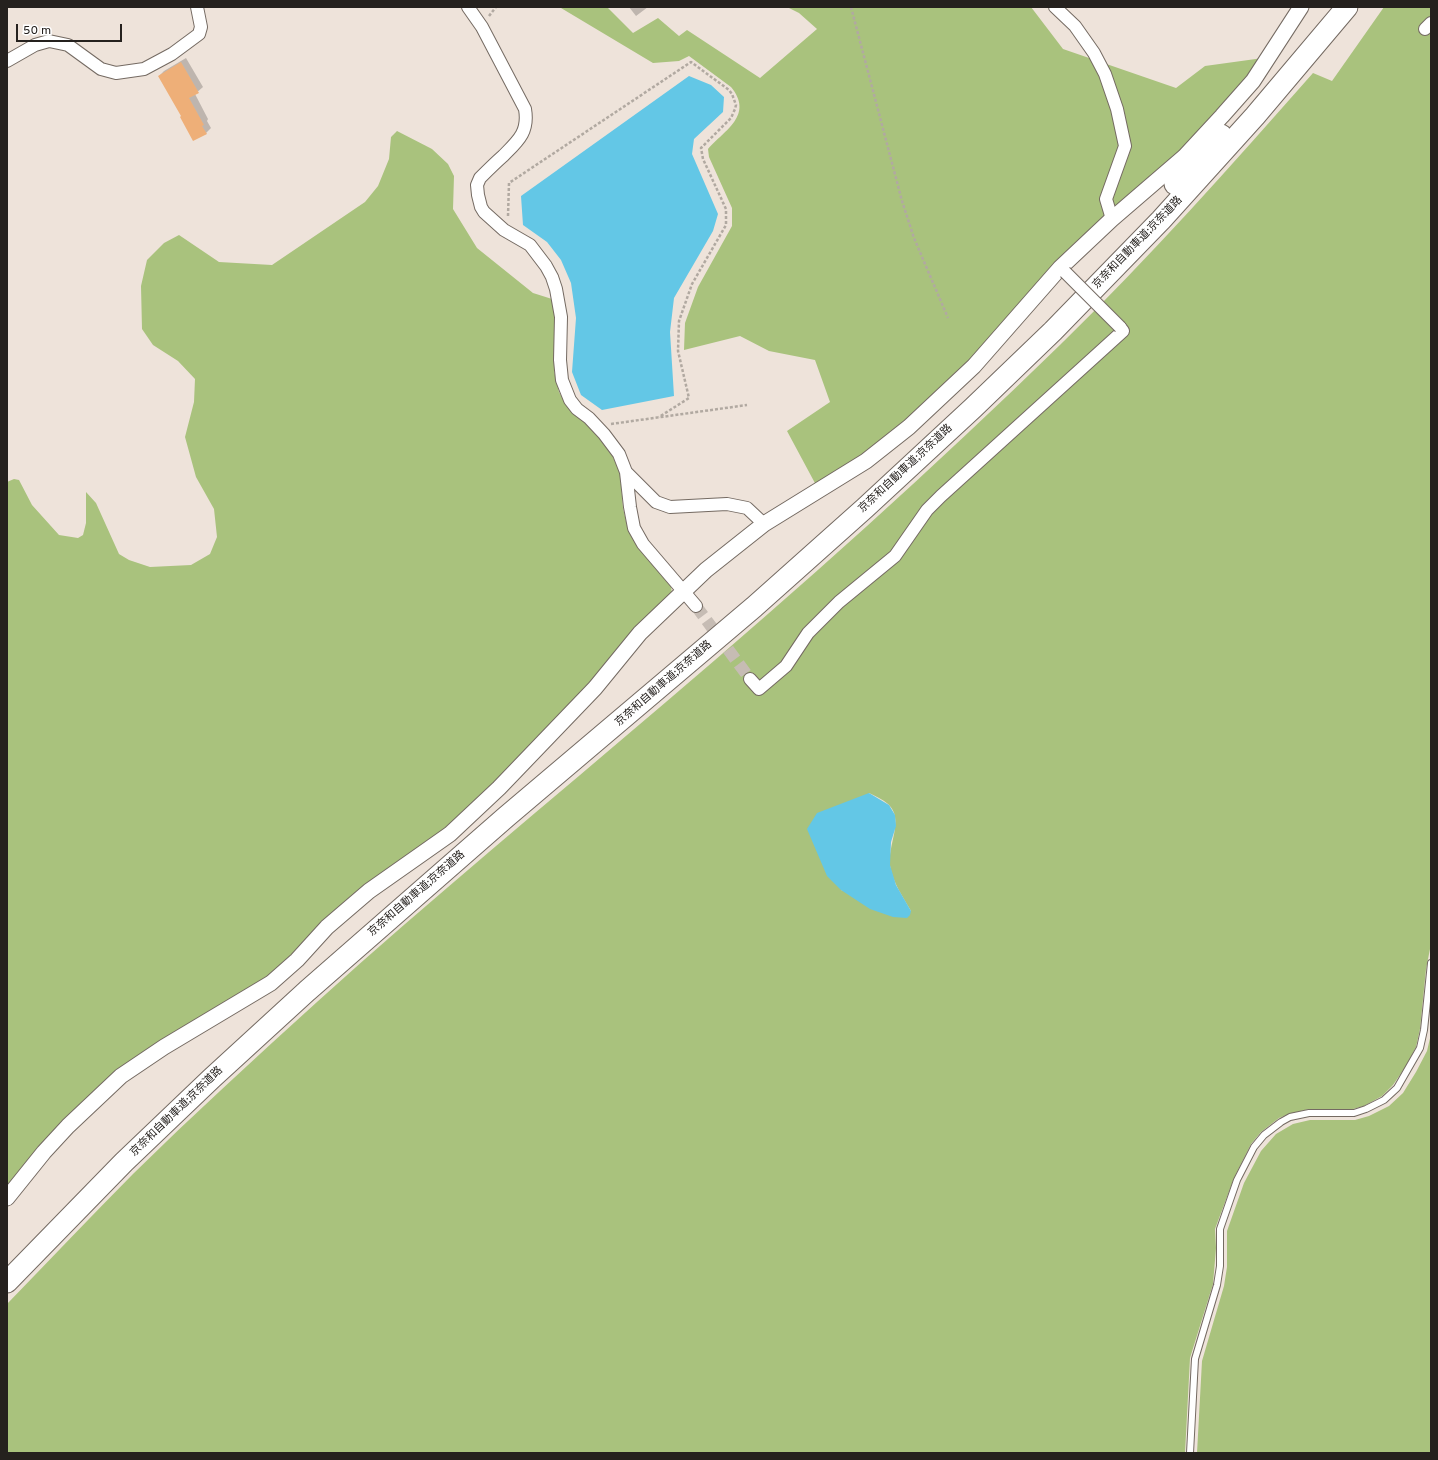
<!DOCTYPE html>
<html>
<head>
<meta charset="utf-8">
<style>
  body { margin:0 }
  #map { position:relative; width:1438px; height:1460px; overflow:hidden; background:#eee3da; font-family:Overpass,sans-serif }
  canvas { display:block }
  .frame { position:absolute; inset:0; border:8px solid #25211e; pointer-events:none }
  .scale { position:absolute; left:16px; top:24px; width:106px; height:18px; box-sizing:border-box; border:2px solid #25211e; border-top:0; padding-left:5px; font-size:12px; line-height:14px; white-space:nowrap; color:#25211e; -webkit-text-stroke:3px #fff; paint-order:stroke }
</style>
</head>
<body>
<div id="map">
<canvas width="1438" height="1460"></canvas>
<div class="frame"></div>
<div class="scale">50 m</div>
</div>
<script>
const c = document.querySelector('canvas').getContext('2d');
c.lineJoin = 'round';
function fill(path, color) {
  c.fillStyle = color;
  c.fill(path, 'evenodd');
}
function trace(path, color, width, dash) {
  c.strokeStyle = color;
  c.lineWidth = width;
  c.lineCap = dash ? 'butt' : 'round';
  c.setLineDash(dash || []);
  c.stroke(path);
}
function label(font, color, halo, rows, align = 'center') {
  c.font = font + ' Overpass,"Noto Sans JP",sans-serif';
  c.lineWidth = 3;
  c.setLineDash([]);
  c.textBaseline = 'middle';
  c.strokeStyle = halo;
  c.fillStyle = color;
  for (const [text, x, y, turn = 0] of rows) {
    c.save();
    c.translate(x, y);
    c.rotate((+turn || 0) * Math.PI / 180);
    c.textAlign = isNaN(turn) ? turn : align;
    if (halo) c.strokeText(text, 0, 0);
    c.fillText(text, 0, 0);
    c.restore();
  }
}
fill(new Path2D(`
  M562,7H607L633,33L658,18L679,36L687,30L760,78L817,29L799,13L787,7H1031L1063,49L1176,88L1205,66L1263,58L1180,153L970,362L905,422L862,456L816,485L787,431L830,402L815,360L769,351L740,336L684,350L685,323L698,287L732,226V208L709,157L708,149C725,130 754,115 731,87L689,56L679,61L653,63L561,8Z
  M1384,7H1431V944L1426,969L1420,1029L1416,1047L1406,1066L1393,1085L1382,1096L1364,1106L1353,1109H1309L1289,1114L1279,1118L1261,1132L1251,1144L1234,1178L1215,1229L1216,1248L1213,1284L1190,1358L1185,1453H7V1304C49,1261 90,1217 133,1174C193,1115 255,1058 317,1002C431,899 550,801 666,702C801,587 934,468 1061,344C1149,258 1231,166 1313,73L1332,81ZM869,793C875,796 882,799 888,804C905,819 887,846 890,866C893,883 903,897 911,911L841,890Z
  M397,131L432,149L448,164L454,176L453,209L477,248L533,293L552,299L555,318L554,371L559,392L565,403L573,413L585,422L599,438L613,457L620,473L623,508L628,530L638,548L671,585L672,595L495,784L446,829L293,956L268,978L161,1042L7,1188V482L14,479L19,480L32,505L59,535L78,538L83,535L86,523V492L96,503L119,554L129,560L150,567L191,565L210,554L217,537L214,509L196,477L185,437L194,402L195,379L178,361L153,345L142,329L141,286L147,260L164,243L179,235L219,262L272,265L365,202L378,186L389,159L391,137Z
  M1431,1034V1453H1197L1202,1361L1224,1286L1227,1267V1231L1244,1183L1261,1151L1276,1134L1293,1124L1310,1120H1355L1369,1116L1389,1106L1403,1093L1416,1072L1427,1051Z`), '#a9c27d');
fill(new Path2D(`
  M689,76L711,85L724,97L723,112L694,139L692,154L718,214L713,231L674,298L670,332L674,396L602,410L581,395L572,372L576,318L571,283L561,260L547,242L523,225L521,196Z
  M869,793L889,805L895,815L896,826L891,842L890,865L896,885L911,911L910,915L907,918L893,917L870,909L841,890L827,876L807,829L817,813Z`), '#63c7e6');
fill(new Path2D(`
  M629,7H648L636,16Z
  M186,58L203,87L195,94L208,119L207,121L211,128L206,133L182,116L159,76L164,71Z`), '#0003');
fill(new Path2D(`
  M181,62L199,93L189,98L204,125L202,126L207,134L193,141L180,117L181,116L158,76Z`), '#eeaf78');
trace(new Path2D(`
  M696,606L750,679`), '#c6bcb4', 12, [12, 6]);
const service = new Path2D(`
  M1190,1453L1195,1359L1217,1285L1220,1266V1229L1237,1180L1254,1147L1264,1135L1281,1122L1290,1117L1309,1113H1354L1366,1109L1384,1100L1397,1088L1420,1048L1424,1030L1431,963`);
const minor = new Path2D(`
  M468,7L482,27L525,109C529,132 518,141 503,156C495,163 488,170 480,178L477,185L478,195L481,207L484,212L504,230L530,245L546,266L552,277L556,289L561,317L560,360L562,380L570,400L577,409L589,418L604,434L619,454L626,472L630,507L634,528L643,544L696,606
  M1055,7L1075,26L1094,53L1105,74L1117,109L1125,146L1106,199L1112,219
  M1425,29L1431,23
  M7,61L35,45L49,41L68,45L101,69L116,73L144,69L172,54L199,34L201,27L197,7
  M626,472L656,502L670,507L727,504L747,508L764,524
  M750,679L759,689L786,666L808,633L839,602L895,556L927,510L941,496L1123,331L1120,327`);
const tertiary = new Path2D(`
  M7,1198L44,1152L68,1126L121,1076L164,1047L271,983L297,960L327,927L369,891L450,834L499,788L595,688L640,633L706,570L764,524L866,461L909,427L974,366L1060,268L1112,219L1184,157L1222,116L1253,81L1301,7`);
const motorway = new Path2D(`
  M1175,184L1221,135
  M7,1282L124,1162L212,1078L307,991L506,817L754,607L865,508L973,408L1053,331L1161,220L1255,116L1347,7`);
trace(service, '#746a62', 8);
trace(minor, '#746a62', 14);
trace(tertiary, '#746a62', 17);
trace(motorway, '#746a62', 23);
trace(new Path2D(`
  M851,7L902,201L914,238L948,318
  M489,16L496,7
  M508,216L509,183L691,62L729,90L732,94L736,105L735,109L731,118L701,148L703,159L726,209V225L692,284L679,321L678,351L689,398L659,417
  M611,424L747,405`), '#b1a9a1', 2.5, [3, 2]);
trace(service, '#fff', 6);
trace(minor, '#fff', 12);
trace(tertiary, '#fff', 15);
trace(motorway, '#fff', 21);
const minorBridge = new Path2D(`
  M1065,272L1120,327`);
trace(minorBridge, '#746a62', 14, []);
trace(minorBridge, '#fff', 12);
label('11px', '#25211e', '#fff', [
  ["京奈和自動車道;京奈道路",1138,243,-46],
  ["京奈和自動車道;京奈道路",906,469,-43],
  ["京奈和自動車道;京奈道路",664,684,-41],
  ["京奈和自動車道;京奈道路",417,894,-41],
  ["京奈和自動車道;京奈道路",177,1112,-44]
]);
</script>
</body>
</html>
